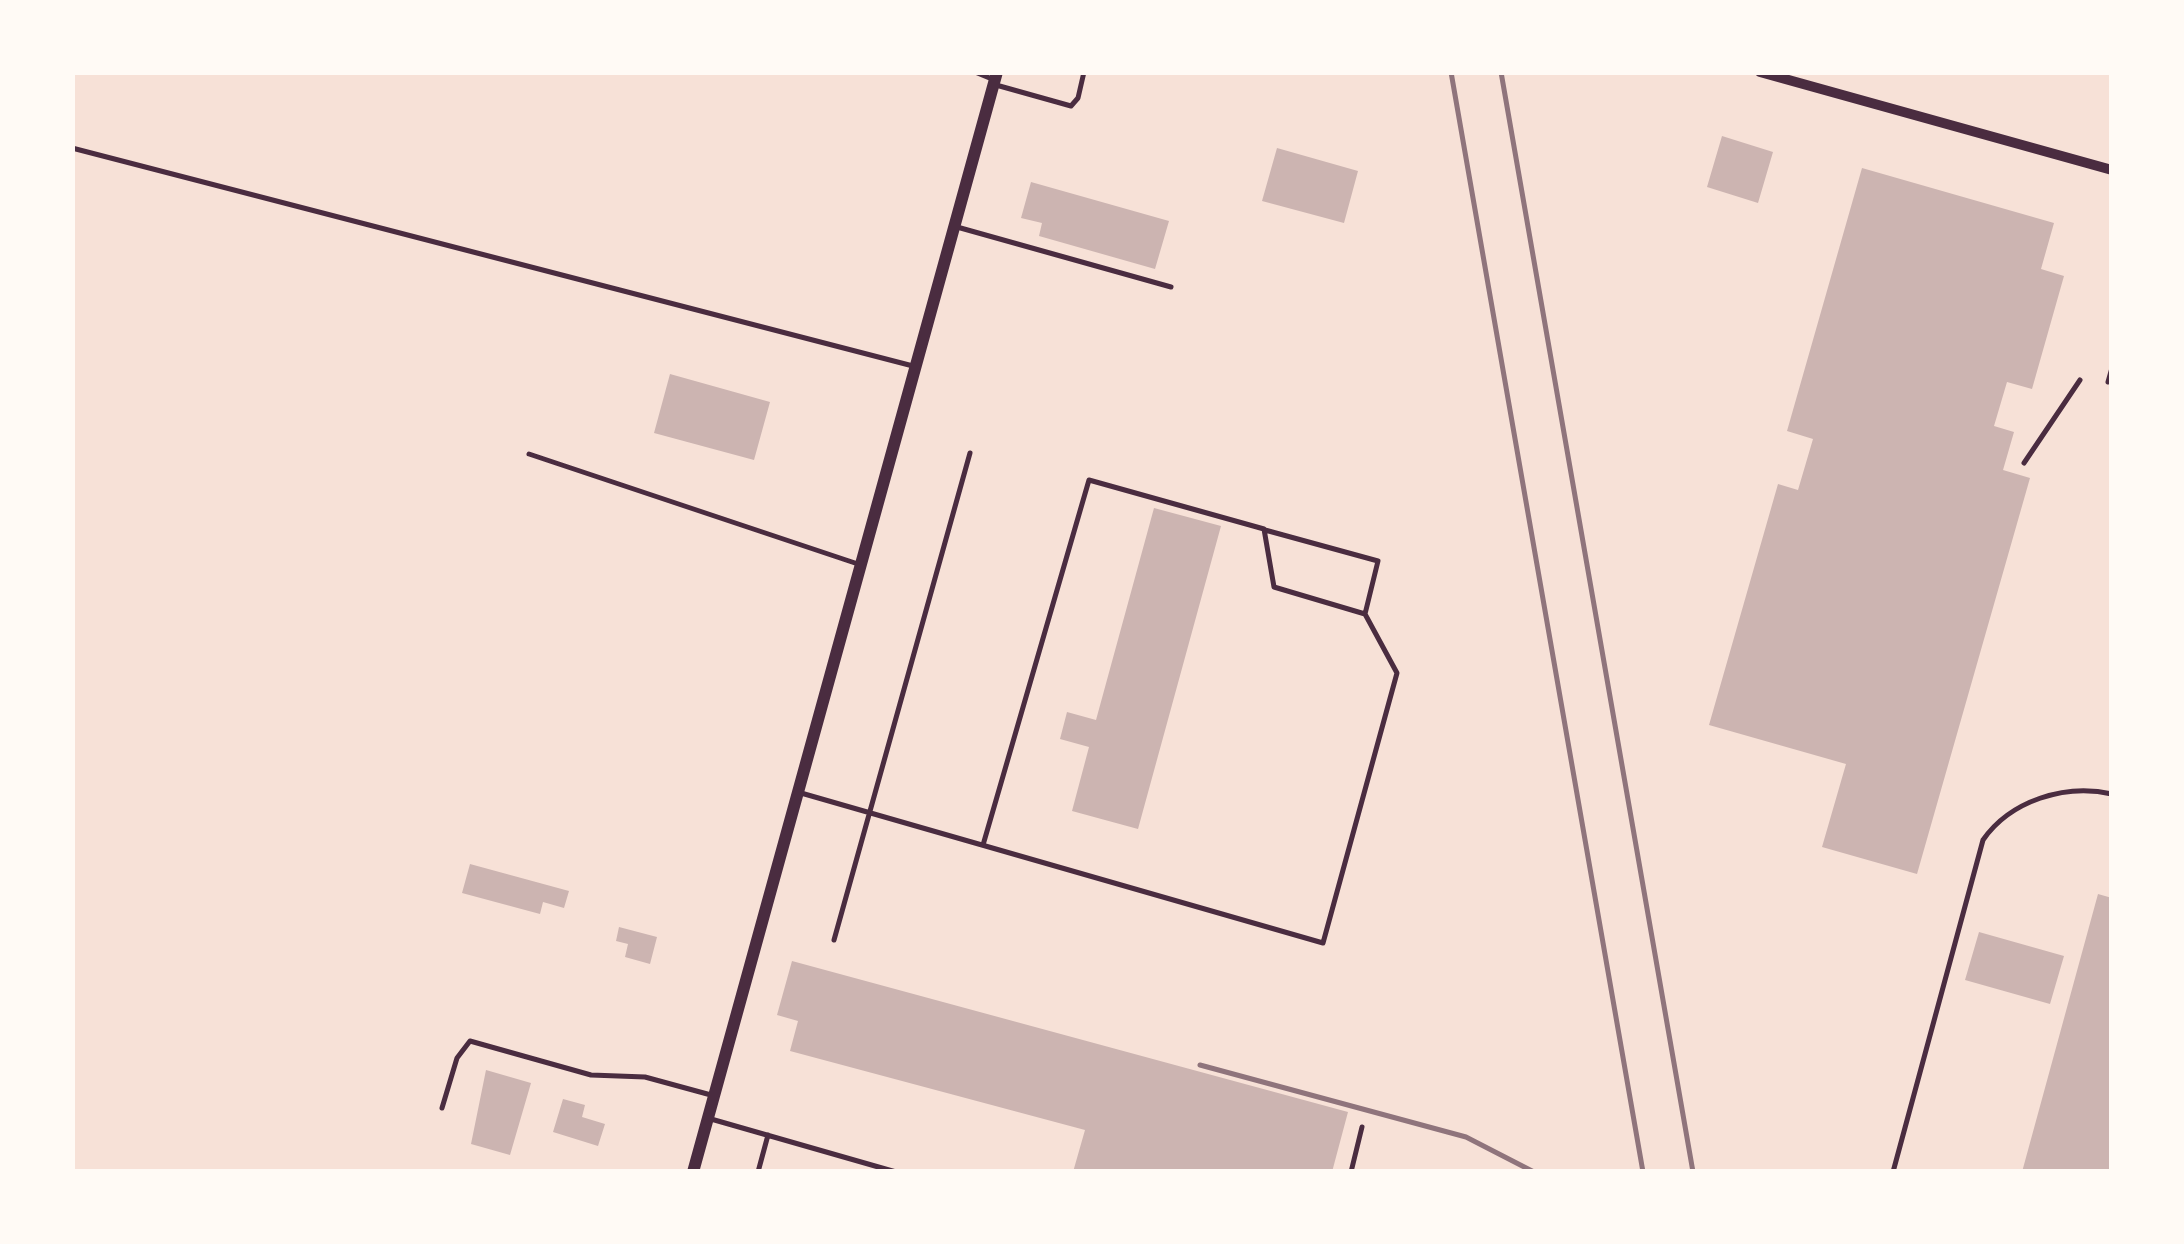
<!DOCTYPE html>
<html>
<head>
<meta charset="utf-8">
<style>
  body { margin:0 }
  #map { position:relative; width:2184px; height:1244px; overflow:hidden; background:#f7e1d7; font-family:"Sofia Sans Condensed",sans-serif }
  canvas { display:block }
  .frame { position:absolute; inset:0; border:75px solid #fffaf5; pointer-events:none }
</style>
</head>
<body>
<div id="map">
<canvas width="2184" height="1244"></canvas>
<div class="frame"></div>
</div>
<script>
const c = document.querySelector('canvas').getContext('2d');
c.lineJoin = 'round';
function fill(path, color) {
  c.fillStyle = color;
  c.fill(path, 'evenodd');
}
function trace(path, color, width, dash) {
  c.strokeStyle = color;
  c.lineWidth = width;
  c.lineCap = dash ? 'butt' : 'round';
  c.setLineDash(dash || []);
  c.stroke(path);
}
fill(new Path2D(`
  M1722,136L1773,152L1758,203L1707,187Z
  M1277,148L1358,171L1344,223L1262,201Z
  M1862,168L2054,223L2041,269L2064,276L2032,389L2007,382L1994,426L2014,432L2003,470L2030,478L1917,874L1822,847L1846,764L1709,725L1778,484L1798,490L1813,439L1787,431Z
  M1031,182L1169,221L1155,269L1039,236L1042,223L1021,218Z
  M670,374L770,402L754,460L654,433Z
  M1154,508L1221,526L1138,829L1072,811L1089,747L1060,739L1067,712L1096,720Z
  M470,864L569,891L564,908L543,902L540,914L462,893Z
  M2098,894L2112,898V1172H2022Z
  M619,927L657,937L650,964L625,957L628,944L616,941Z
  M1979,932L2064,956L2050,1004L1965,980Z
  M792,961L1348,1112L1332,1172H1073L1085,1130L790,1051L798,1021L777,1015Z
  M486,1070L531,1083L510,1155L471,1144Z
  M563,1099L585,1105L582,1117L605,1124L598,1146L553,1132Z`), '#ccb4b1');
trace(new Path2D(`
  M975,72L992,79
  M996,85L1071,106L1078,98L1084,72
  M72,148L913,366
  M957,227L1171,287
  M2108,382L2112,368
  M529,454L858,564
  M2024,463L2080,380
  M1265,530L1378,561L1365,614
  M801,793L1323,943L1397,673L1365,614L1274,587L1264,529L1089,480L983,845
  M834,940L970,453
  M442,1108L457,1058L470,1041L591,1075L645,1077L711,1095
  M711,1119L896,1172
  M758,1172L768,1135
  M1351,1172L1362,1127
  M1893,1172L1983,840C2010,801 2065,783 2112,794`), '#4a2c40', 5);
trace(new Path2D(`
  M1760,72L2112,170`), '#4a2c40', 10);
trace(new Path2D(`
  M693,1172L997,72`), '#4a2c40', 12);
trace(new Path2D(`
  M1451,72L1643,1172
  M1501,72L1693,1172
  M1200,1065L1466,1137L1534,1172`), '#8f747c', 5);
</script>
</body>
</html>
